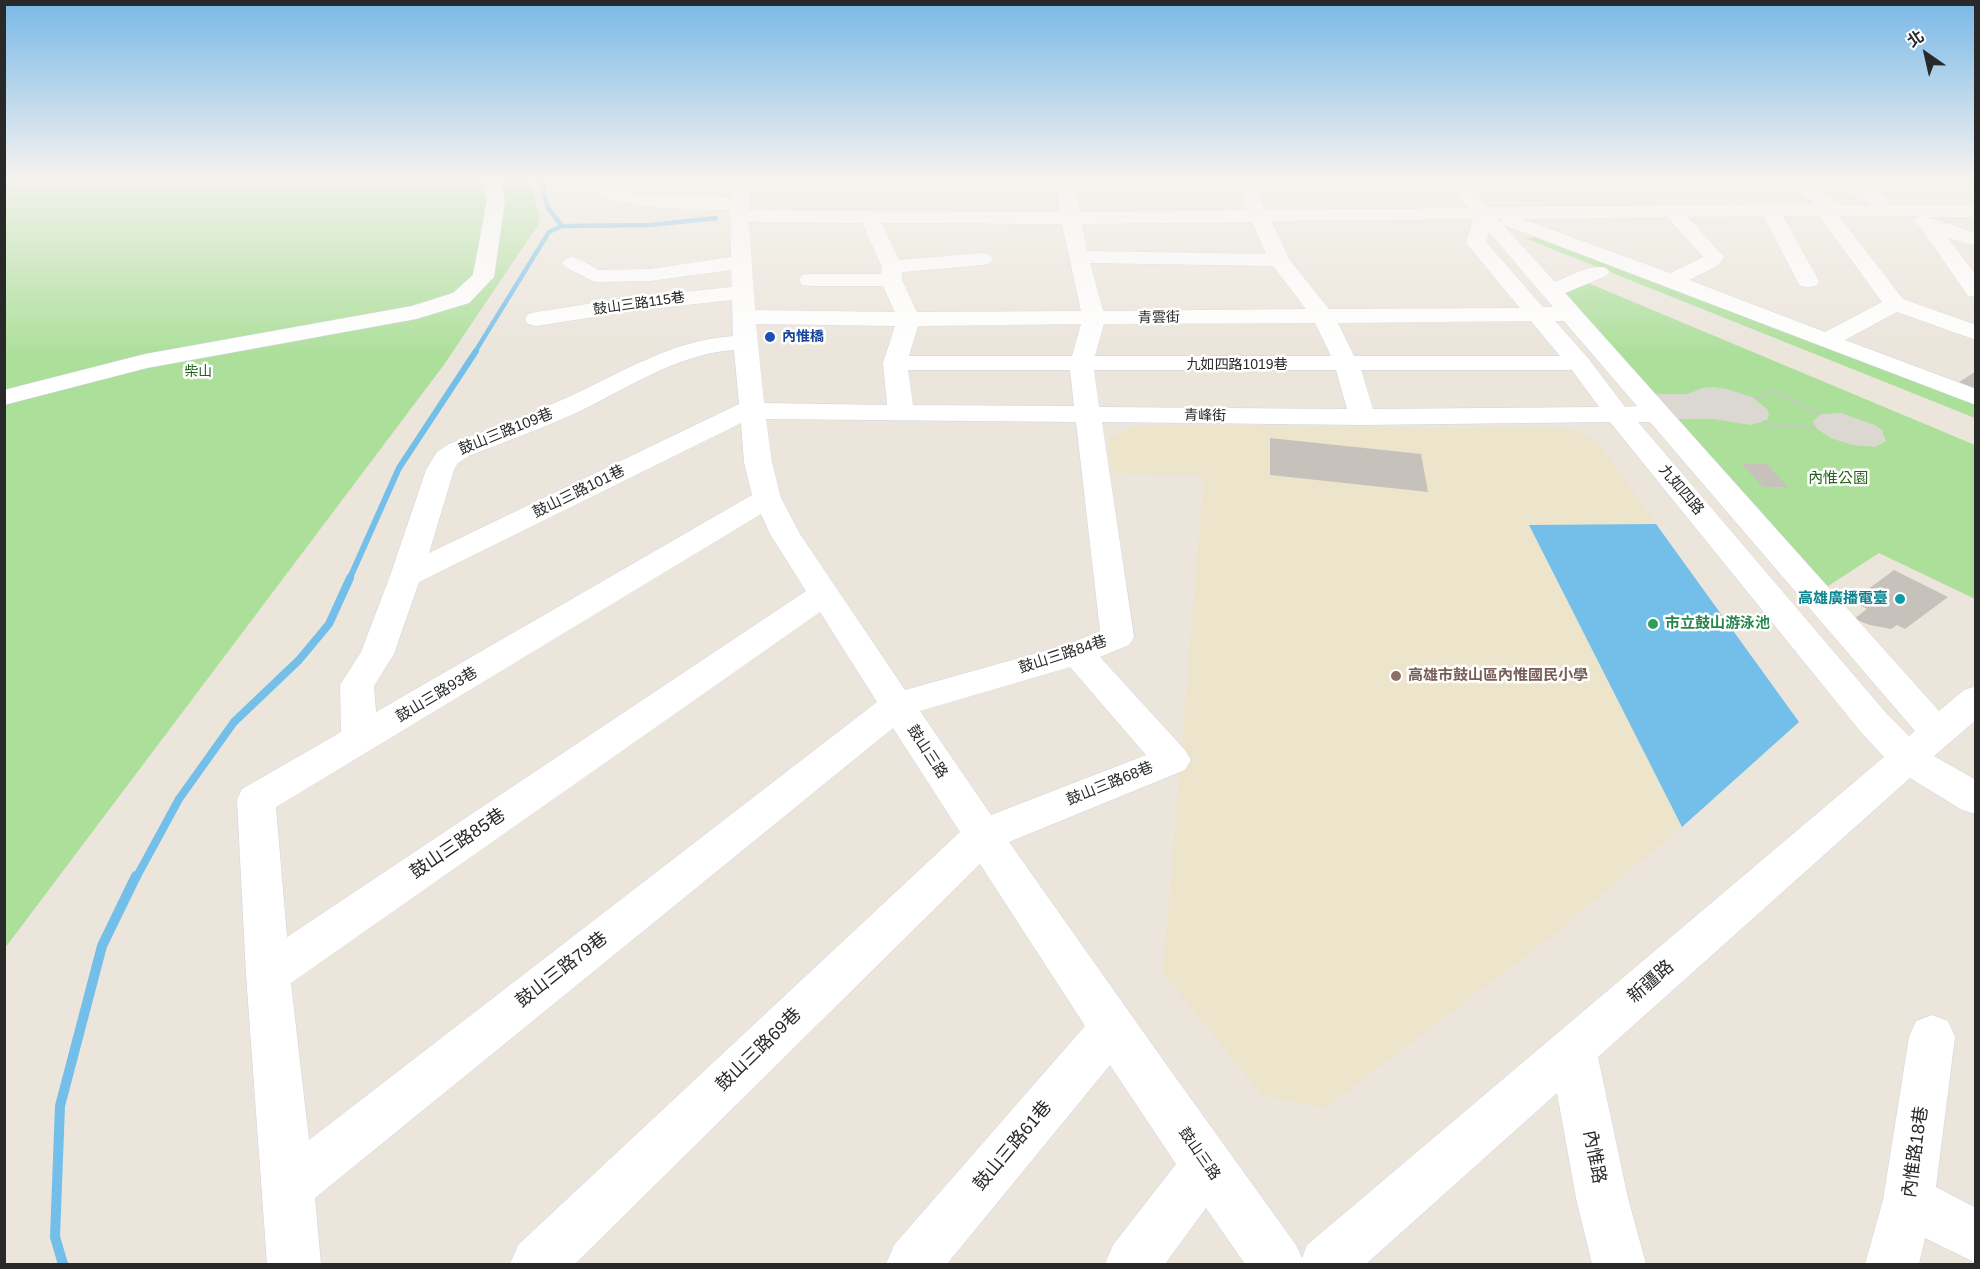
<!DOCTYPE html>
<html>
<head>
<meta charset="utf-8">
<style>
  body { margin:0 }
  #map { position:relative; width:1980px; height:1269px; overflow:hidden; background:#ebe5db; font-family:Arial,"Noto Sans TC",sans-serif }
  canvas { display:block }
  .frame { position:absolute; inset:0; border:6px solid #292929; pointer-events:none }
  .north { position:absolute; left:1896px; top:24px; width:60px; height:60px; -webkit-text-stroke:4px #fff; paint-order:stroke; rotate:326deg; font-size:16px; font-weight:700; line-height:24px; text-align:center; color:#292929 }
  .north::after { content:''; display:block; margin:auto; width:21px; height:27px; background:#292929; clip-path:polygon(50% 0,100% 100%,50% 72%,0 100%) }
</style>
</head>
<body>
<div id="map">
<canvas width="1980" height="1269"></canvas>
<div class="frame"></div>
<div class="north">北</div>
</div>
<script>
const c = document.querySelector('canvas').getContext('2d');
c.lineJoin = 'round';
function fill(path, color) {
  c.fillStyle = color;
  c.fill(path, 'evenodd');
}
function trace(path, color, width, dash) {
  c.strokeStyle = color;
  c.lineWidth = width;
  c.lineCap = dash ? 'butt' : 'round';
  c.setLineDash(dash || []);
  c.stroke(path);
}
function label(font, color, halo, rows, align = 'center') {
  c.font = font + ' Arial,"Noto Sans TC",sans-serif';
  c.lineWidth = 5;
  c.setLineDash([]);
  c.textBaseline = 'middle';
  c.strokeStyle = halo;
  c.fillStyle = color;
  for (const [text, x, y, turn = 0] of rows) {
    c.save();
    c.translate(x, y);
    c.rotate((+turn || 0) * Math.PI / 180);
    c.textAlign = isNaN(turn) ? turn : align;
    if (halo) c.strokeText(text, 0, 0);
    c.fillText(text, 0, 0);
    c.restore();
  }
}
fill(new Path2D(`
  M1136,425L1571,429L1599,442L1656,524L1529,526L1682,827L1549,938L1325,1108L1262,1095L1163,973L1204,476L1112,473L1109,438Z`), '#ece4cb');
fill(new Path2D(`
  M5,179H531L540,222L443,366L5,948Z
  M1541,234L1975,404V418L1527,239Z
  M1588,283L1975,445V599L1879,553L1822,590L1565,292Z`), '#acdf9a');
fill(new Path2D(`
  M1714,387L1727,389L1752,397L1767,409L1769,415L1767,420L1751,425L1713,419H1674L1652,394H1688L1702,388Z
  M1841,413L1875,425L1882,430L1886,441L1875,447L1853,445L1830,438L1815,427L1813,421L1821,414Z`), '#dbd8d2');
fill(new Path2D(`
  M1656,524L1799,722L1682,827L1529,525Z`), '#73bfe9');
trace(new Path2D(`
  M562,226L651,225L716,218
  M475,352L549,232L562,226L548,208L540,179`), '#73bfe9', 4.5);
trace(new Path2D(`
  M349,580L399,468L476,351`), '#73bfe9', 6);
trace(new Path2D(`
  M136,878L179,799L234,722L299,660L329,624L350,578`), '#73bfe9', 8);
trace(new Path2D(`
  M63,1264L55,1237L60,1106L102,946L136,876`), '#73bfe9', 10);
fill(new Path2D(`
  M1976,371V390L1958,383Z
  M1270,438L1421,454L1428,492L1270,475Z
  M1742,464H1767L1788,487H1763Z
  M1894,570L1948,597L1905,629L1897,625L1891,629L1870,625L1854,619L1867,609L1852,601Z`), '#c6c2bb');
const minor = new Path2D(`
  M482,179H500L505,200L494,277L469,303L416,319L147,368L4,405V390L145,354L412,306L453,293L473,275L487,200Z
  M673,179H752L749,210L1060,212L1055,179H1073L1080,212L1247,210L1234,179H1252L1266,210L1468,208L1444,179H1463L1488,207L1815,204L1777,179H1799L1842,205H1871L1852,194L1827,189L1815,179C1838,179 1874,181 1889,202L1887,205H1976V217H1928L1976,233V246L1948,238L1976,275V297L1968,296L1920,227L1913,221L1918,216H1839L1903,299L1976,325V340L1897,312L1845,340L1976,389V405L1504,225L1501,221L1503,219H1498L1555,282C1570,276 1590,263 1606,268L1610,272L1606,276L1565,293L1939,711L1964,690L1976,686V720L1934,756L1976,780V814L1962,810L1910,778L1598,1057L1628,1198L1646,1264H1592L1576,1198L1557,1093L1366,1264H1245L1206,1208L1165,1264H1105L1113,1245L1176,1164L1110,1065L947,1264H886L894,1245L1085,1026L980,864L575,1264H510L518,1245L960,832L893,728L315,1198L321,1264H267L246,974L237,800L242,789L341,732L340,685L361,652L390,576L426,470L437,452L449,444C485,431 522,418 557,402C615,377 669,340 733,336L732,300L632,311L536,326L528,324L525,319L528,314L536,312L632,297L732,287L731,270L650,281L595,282L565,267L562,263L565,259L572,257L579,259L599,270L650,269L731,257L730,210L661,208L607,199L605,195L591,191L588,187L591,183L597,182L619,187L621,191L661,197L732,198L733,190L682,184L676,183ZM1763,216L1800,286L1808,287L1816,286L1819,281L1783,216H1819L1882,302L1825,332L1689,280L1719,265L1724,257L1688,217ZM1667,217L1703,257L1670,273L1523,219ZM1473,219L1466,243L1520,308L1329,309L1289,259L1272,221ZM749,222L862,223L882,267L881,274H810L802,275L799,280L802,285L810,286H883L895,312L755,310ZM1252,222L1266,254L1087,251L1082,224ZM882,223L1062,224L1081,311L917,312L902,280V272L983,265L990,263L993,259L990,255L983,253L899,260ZM1489,232L1553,307H1543L1486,242ZM1090,263L1273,266L1306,309L1103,311ZM1531,321L1560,356H1354L1338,323ZM1555,321H1564L1637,406L1625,407L1588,358ZM1315,323L1331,356H1095L1104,324ZM756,324L895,326L883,363L887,405L764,403ZM1081,324L1072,356H909L918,326ZM734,350L739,404L429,553L454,470L458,463L469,456C504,442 541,429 576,413C627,389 676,354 734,350ZM908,370H1070L1074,406L913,405ZM1094,370H1336L1347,409L1099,407ZM1361,370H1572L1599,407L1373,409ZM766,419L1076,422L1100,631L1066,645L905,690L800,534L781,498L772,462ZM1102,422L1362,425L1610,422L1860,731L1884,757L1307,1245L1302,1258L1296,1245L1168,1067L1009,842L1185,770L1191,760L1185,750L1100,657L1129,645L1134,637ZM1638,422H1650L1915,731L1909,736L1886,713ZM741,423L744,462L752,495L376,712L374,686L394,654L419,582ZM761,514L770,534L806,591L287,937L276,807ZM820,612L877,702L309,1140L291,983ZM1070,667L1146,755L991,815L920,711Z
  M886,179H1010L1011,180L1008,184L1002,185H894L888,184Z
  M1944,179H1967L1976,183V195L1947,183Z
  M1932,1015L1948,1021L1955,1037L1936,1187L1976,1208V1263L1925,1238L1919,1264H1865L1883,1200L1909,1037L1916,1021Z`);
trace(minor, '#d1d3e1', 1);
trace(new Path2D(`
  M1755,399L1772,390L1819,415
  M1763,421L1771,426L1816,427`), '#c7c7c7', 3, [4, 2]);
fill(minor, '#fff');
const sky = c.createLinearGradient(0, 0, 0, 357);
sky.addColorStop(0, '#79b8e8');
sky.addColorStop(0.5, '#f6f3ef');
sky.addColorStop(1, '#f6f3ef00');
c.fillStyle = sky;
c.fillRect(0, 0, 1980, 357);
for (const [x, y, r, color] of [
  [770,337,6,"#1a4fb4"],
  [1900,599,6,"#0f9aa8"],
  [1653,624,6,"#2e9e5b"],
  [1396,676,6,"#8d6e63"]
]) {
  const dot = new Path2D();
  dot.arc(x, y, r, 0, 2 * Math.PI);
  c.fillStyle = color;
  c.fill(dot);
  trace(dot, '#fff', 2);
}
label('14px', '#292929', '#fff', [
  ["鼓山三路115巷",639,304,-8],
  ["青雲街",1159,318,-1],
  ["九如四路1019巷",1237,365],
  ["青峰街",1205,416,1]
]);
label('bold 14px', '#164399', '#fff', [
  ["內惟橋",782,337]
], 'left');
label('14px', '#25621d', '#fff', [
  ["柴山",198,372]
]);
label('15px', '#292929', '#fff', [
  ["鼓山三路109巷",506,432,-22],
  ["九如四路",1681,490,50],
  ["鼓山三路101巷",579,492,-26],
  ["鼓山三路84巷",1063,655,-18],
  ["鼓山三路93巷",437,695,-31],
  ["鼓山三路",927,752,57],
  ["鼓山三路68巷",1110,784,-22],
  ["鼓山三路",1199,1154,55]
]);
label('15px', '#25621d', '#fff', [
  ["內惟公園",1838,479]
]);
label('bold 15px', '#0d838f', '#fff', [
  ["高雄廣播電臺",1888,599]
], 'right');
label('bold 15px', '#27864d', '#fff', [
  ["市立鼓山游泳池",1665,624]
], 'left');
label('bold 15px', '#785e54', '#fff', [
  ["高雄市鼓山區內惟國民小學",1408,676]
], 'left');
label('18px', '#292929', '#fff', [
  ["鼓山三路85巷",458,844,-34],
  ["鼓山三路79巷",562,970,-38],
  ["新疆路",1651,982,-41],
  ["鼓山三路69巷",759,1050,-44],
  ["鼓山三路61巷",1013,1146,-50],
  ["內惟路18巷",1916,1152,-82],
  ["內惟路",1594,1157,79]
]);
</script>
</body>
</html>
